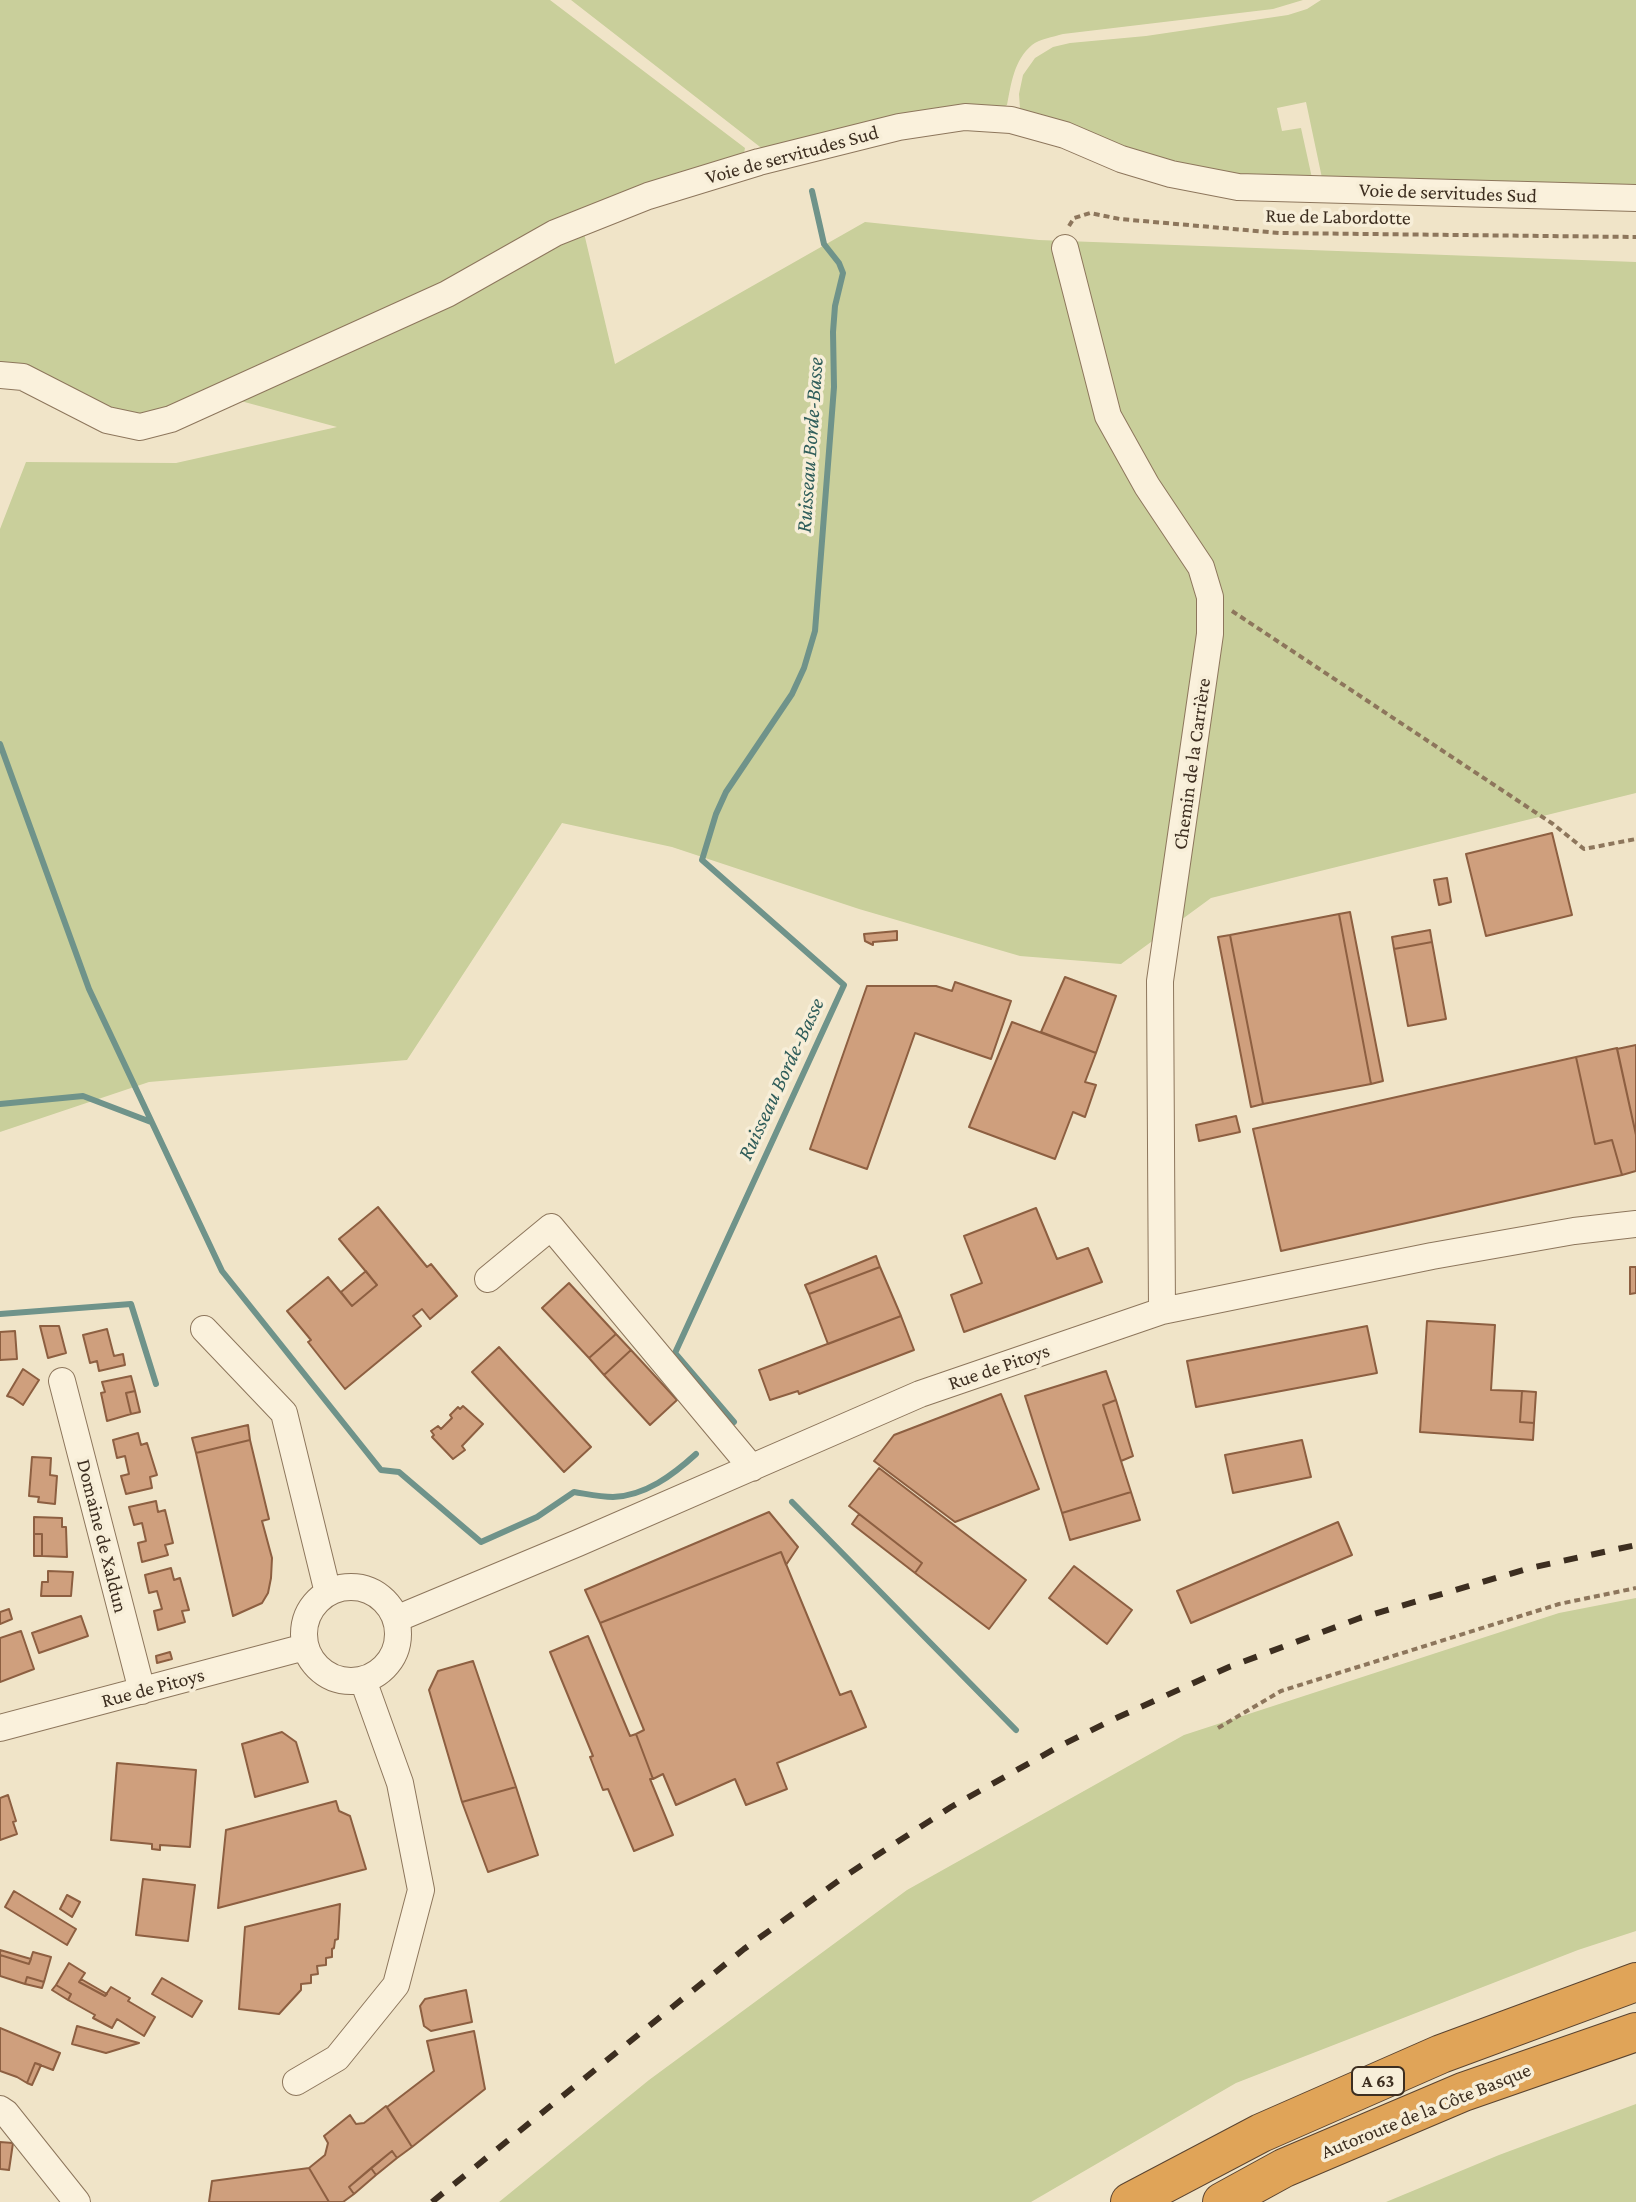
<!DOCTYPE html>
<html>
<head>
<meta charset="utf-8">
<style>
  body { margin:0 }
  canvas { display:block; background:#f0e4c8 }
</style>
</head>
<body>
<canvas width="1636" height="2202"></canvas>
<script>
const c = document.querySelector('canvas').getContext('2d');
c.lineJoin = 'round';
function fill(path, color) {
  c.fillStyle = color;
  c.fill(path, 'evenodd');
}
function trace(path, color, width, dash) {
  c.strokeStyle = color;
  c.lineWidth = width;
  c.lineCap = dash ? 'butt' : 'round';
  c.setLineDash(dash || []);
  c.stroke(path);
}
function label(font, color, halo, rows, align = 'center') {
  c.font = font + ' "Crimson Pro",serif';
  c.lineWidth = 7;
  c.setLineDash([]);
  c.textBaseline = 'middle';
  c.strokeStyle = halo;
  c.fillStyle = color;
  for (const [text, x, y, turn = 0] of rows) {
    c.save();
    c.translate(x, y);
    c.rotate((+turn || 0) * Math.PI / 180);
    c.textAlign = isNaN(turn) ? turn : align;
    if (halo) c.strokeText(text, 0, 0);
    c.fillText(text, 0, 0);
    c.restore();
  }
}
fill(new Path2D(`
  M0,0H550L745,148L743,159L184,409L129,421L0,370Z
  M571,0H1303L1273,9L1063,34C1053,37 1039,39 1032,45C1014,60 1011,84 1007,105L993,113L764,150Z
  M1321,0H1636V194L1322,178L1306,102L1277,108L1282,131L1301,128L1312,178L1184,173L1020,109L1019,94L1023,75L1035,58L1053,47L1070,43L1146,36L1288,15L1307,9Z
  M865,222L1039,240L1636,262V793L1211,898L1121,964L1020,956L859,909L672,847L562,823L407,1060L149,1082L0,1132V529L26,462L176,463L337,427L237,400L562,241L584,233L615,364Z
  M1636,1598V1931L1578,1950L1236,2083L1031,2202H499L649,2080L907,1890L1184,1735L1559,1613Z
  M1636,2104V2202H1386L1499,2155Z`), '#c9cf9b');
trace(new Path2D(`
  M0,744L89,989L222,1271L381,1470L399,1472L481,1542L537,1517L574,1492C587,1494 600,1497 613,1497C645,1496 673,1475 696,1454
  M0,1104L83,1096L151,1122
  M0,1314L131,1304L156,1384
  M734,1422L675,1353L844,985L702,860L716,814L726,792L792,694L804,668L815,631L834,387L833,332L835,306L843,273L839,263L824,244L812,191
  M792,1502L1016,1730`), '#6f938a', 6);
const building = new Path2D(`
  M1552,833L1572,915L1486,936L1466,854Z
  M1447,878L1451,902L1439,905L1434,880Z
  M1350,912L1383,1081L1371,1084L1339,914Z
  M1339,914L1371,1084L1263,1104L1230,935Z
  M1430,930L1432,942L1394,949L1392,937Z
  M897,931V940L873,942V945L865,941L864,934Z
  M1230,935L1263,1104L1251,1107L1218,937Z
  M1432,942L1446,1019L1408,1026L1394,949Z
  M1065,977L1116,996L1096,1053L1041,1032Z
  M955,982L1011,1001L991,1059L915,1033L867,1169L810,1149L867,986H936L952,991Z
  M1012,1022L1096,1053L1085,1082L1096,1085L1085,1117L1073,1112L1055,1159L969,1127Z
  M1636,1045V1135L1617,1049Z
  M1617,1048L1636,1135V1171L1622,1175L1612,1140L1595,1144L1576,1057Z
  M1576,1057L1595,1144L1612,1140L1622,1175L1281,1251L1253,1129Z
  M1236,1116L1240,1132L1199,1141L1196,1125Z
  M378,1207L427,1267L431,1264L457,1296L430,1319L422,1309L413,1316L421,1326L345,1389L308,1342L311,1340L287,1311L328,1277L352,1306L377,1285L339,1239Z
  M1036,1208L1057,1259L1088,1248L1102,1282L964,1332L951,1295L982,1283L964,1236Z
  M876,1256L880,1267L809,1294L805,1285Z
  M880,1267L901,1316L828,1344L809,1294Z
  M1630,1267H1636V1293L1630,1294Z
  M366,1271L377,1285L352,1306L341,1292Z
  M569,1283L616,1334L589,1358L542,1308Z
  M901,1316L914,1350L799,1394L798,1391L770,1400L759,1370Z
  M1427,1321L1495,1325L1491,1390L1522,1391L1520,1422L1534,1423L1533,1440L1420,1432Z
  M40,1326H59L66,1353L48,1358Z
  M1367,1326L1377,1373L1196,1407L1187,1361Z
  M107,1329L114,1356L123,1354L125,1365L99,1371L97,1361L90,1363L83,1335Z
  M15,1331L17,1359L0,1360V1332Z
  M616,1334L631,1350L604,1375L589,1358Z
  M499,1347L591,1447L564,1472L472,1372Z
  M631,1350L677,1400L650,1425L604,1375Z
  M23,1369L39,1380L23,1405L13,1398L7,1396Z
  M1106,1371L1116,1400L1103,1405L1131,1492L1062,1513L1025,1396Z
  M131,1376L135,1391L126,1393L131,1414L107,1421L101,1393L105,1392L102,1382Z
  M135,1391L140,1412L131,1414L126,1393Z
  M1522,1391L1536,1392L1534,1423L1520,1422Z
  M1001,1394L1039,1489L955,1522L874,1461L894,1435Z
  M1116,1400L1133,1456L1121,1461L1103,1405Z
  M463,1406L483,1424L462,1446L465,1450L453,1459L432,1437L434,1435L431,1431L438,1426L441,1429L452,1418L450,1415L458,1407L460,1409Z
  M248,1425L250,1440L196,1453L192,1438Z
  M138,1433L141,1445L147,1443L157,1475L150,1477L152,1488L126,1494L121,1476L129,1474L125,1456L117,1458L113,1440Z
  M250,1440L269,1519L262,1521L272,1558L271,1578L268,1593L262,1603L233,1616L196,1453Z
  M1302,1440L1311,1477L1233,1493L1225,1455Z
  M32,1457L51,1458L50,1475L57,1476L55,1504L38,1502L39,1497L29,1496Z
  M879,1468L1026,1580L989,1629L915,1573L922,1563L849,1506Z
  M1131,1492L1140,1520L1070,1540L1062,1513Z
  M156,1501L158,1512L165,1510L173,1543L165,1545L168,1555L142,1562L138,1543L146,1541L142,1523L134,1525L129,1507Z
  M769,1512L798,1547L786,1565L781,1552L600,1623L585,1590Z
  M859,1514L922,1563L915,1573L852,1524Z
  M34,1517L62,1518V1527H66L67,1557L42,1556V1534H34Z
  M1338,1522L1352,1555L1191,1623L1177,1591Z
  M34,1534H42V1556H34Z
  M781,1552L840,1695L851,1691L866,1727L777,1763L787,1789L746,1805L735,1779L676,1805L663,1774L653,1779L636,1734L644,1730L600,1623Z
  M1074,1566L1132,1610L1107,1644L1049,1598Z
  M171,1568L174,1580L180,1578L189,1610L182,1611L185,1622L158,1630L154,1611L162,1609L157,1591L149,1593L145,1575Z
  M48,1571L73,1572L71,1596H41L42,1582H48Z
  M9,1609L12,1619L0,1624V1612Z
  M81,1616L88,1636L39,1653L32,1633Z
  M21,1631L34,1669L0,1682V1638Z
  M588,1636L630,1736L636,1734L653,1779H650L673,1835L634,1851L608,1789L603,1790L590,1757L593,1756L550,1652Z
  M170,1652L172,1659L157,1663L156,1656Z
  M473,1661L516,1787L462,1802L429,1690L438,1671Z
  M282,1732L296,1742L308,1782L255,1797L242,1744Z
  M117,1763L196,1770L190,1847L160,1845V1850L152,1849V1844L111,1840Z
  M516,1787L538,1855L488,1872L462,1802Z
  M8,1795L16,1821L13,1822L17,1834L0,1840V1798Z
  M336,1801L339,1811L350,1816L366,1869L218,1908L226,1830Z
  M143,1879L195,1885L188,1941L136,1935Z
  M14,1891L76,1929L67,1945L5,1907Z
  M67,1895L80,1902L72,1917L60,1909Z
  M340,1904L338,1939L335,1940L334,1948L332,1949V1957L326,1958V1965L317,1966L318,1974L311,1975V1983L301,1984V1990L279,2014L239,2009L245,1927Z
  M0,1950L31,1959L29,1964L0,1955Z
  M33,1952L51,1957L44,1982L27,1977L25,1984L0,1976V1955L29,1964Z
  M69,1963L85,1973L79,1982L105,1996L111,1987L130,1998L128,2001L155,2017L144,2036L117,2019L112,2028L93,2018L95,2015L68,2000L71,1994L56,1985Z
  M27,1977L44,1982L42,1988L25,1984Z
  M162,1978L202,2001L192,2017L152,1994Z
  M81,1979L107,1994L105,1996L79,1982Z
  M56,1985L71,1994L68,2000L52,1990Z
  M466,1990L472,2022L431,2031L424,2026L420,2006L425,1999Z
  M77,2026L139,2043L106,2053L72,2044Z
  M0,2028L60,2053L53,2070L35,2063L27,2083L17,2077L0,2071Z
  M474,2031L485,2089L412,2147L387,2107L434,2071L427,2041Z
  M35,2063L41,2065L32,2085L27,2083Z
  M386,2106L412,2147L397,2158L392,2151L349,2187L354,2194L343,2202H329L309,2168L325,2155L328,2143L324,2136L350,2115L356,2124L364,2123Z
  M0,2142L13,2143L9,2170L0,2169Z
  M392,2151L397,2158L376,2175L371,2168Z
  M309,2168L329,2202H209L212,2181Z
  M371,2168L376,2175L354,2194L349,2187Z`);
fill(building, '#cf9f7d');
trace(building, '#8d5f41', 2);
const minor = new Path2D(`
  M1065,248L1108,416L1147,486L1201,567L1210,597V634L1160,981L1162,1311
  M0,375L23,377L107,420L140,427L171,419L447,294L555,233L648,196L759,162L899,127L965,117L1011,120L1065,135L1121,159L1171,174L1238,187L1636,198
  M488,1279L551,1227L752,1468
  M204,1329L284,1413L328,1593
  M62,1381L142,1691
  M304 1634a47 47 0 1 1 94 0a47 47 0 1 1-94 0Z
  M396,1619L578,1543L920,1394L1162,1311L1432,1256L1574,1231L1636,1224
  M0,1728L305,1647
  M296,2082L337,2058L396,1985L421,1890L400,1783L363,1680
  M0,2109L6,2113L77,2202`);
const highway = new Path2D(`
  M1130,2202L1261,2133L1441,2054L1636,1982
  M1222,2202L1284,2168L1463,2092L1636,2032`);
trace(minor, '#8d765c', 28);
trace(highway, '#5b4430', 40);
trace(new Path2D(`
  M1069,226L1074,218L1090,213L1120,219L1279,233L1636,237
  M1232,611L1553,824L1584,849L1636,839
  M1218,1728L1281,1691L1559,1604L1636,1588`), '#8d765c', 4, [6, 4]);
trace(minor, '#faf1dc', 26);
trace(highway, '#e0a458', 38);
trace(new Path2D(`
  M432,2202L744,1949L845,1876L951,1807L1058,1747L1114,1719L1229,1667L1360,1618L1530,1568L1636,1545`), '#3d2e20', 6, [14, 14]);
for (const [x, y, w] of [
  [1378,2081,52]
]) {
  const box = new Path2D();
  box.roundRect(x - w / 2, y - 14, w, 28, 6);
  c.fillStyle = '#f7eed8';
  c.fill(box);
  trace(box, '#3d2e20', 2);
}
label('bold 18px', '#3d2e20', null, [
  ["A 63",1378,2081]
]);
label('20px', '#3d2e20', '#f7eed8', [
  ["Voie de servitudes Sud",792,155,-15],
  ["Voie de servitudes Sud",1448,193,2],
  ["Rue de Labordotte",1338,217,1],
  ["Chemin de la Carrière",1192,764,-82],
  ["Rue de Pitoys",999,1367,-19],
  ["Domaine de Xaldun",102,1536,76],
  ["Rue de Pitoys",153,1688,-15],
  ["Autoroute de la Côte Basque",1426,2111,-22]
]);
label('italic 22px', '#2f5d5a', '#f7eed8', [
  ["Ruisseau Borde-Basse",810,445,-86],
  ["Ruisseau Borde-Basse",781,1079,-65]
]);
</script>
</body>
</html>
